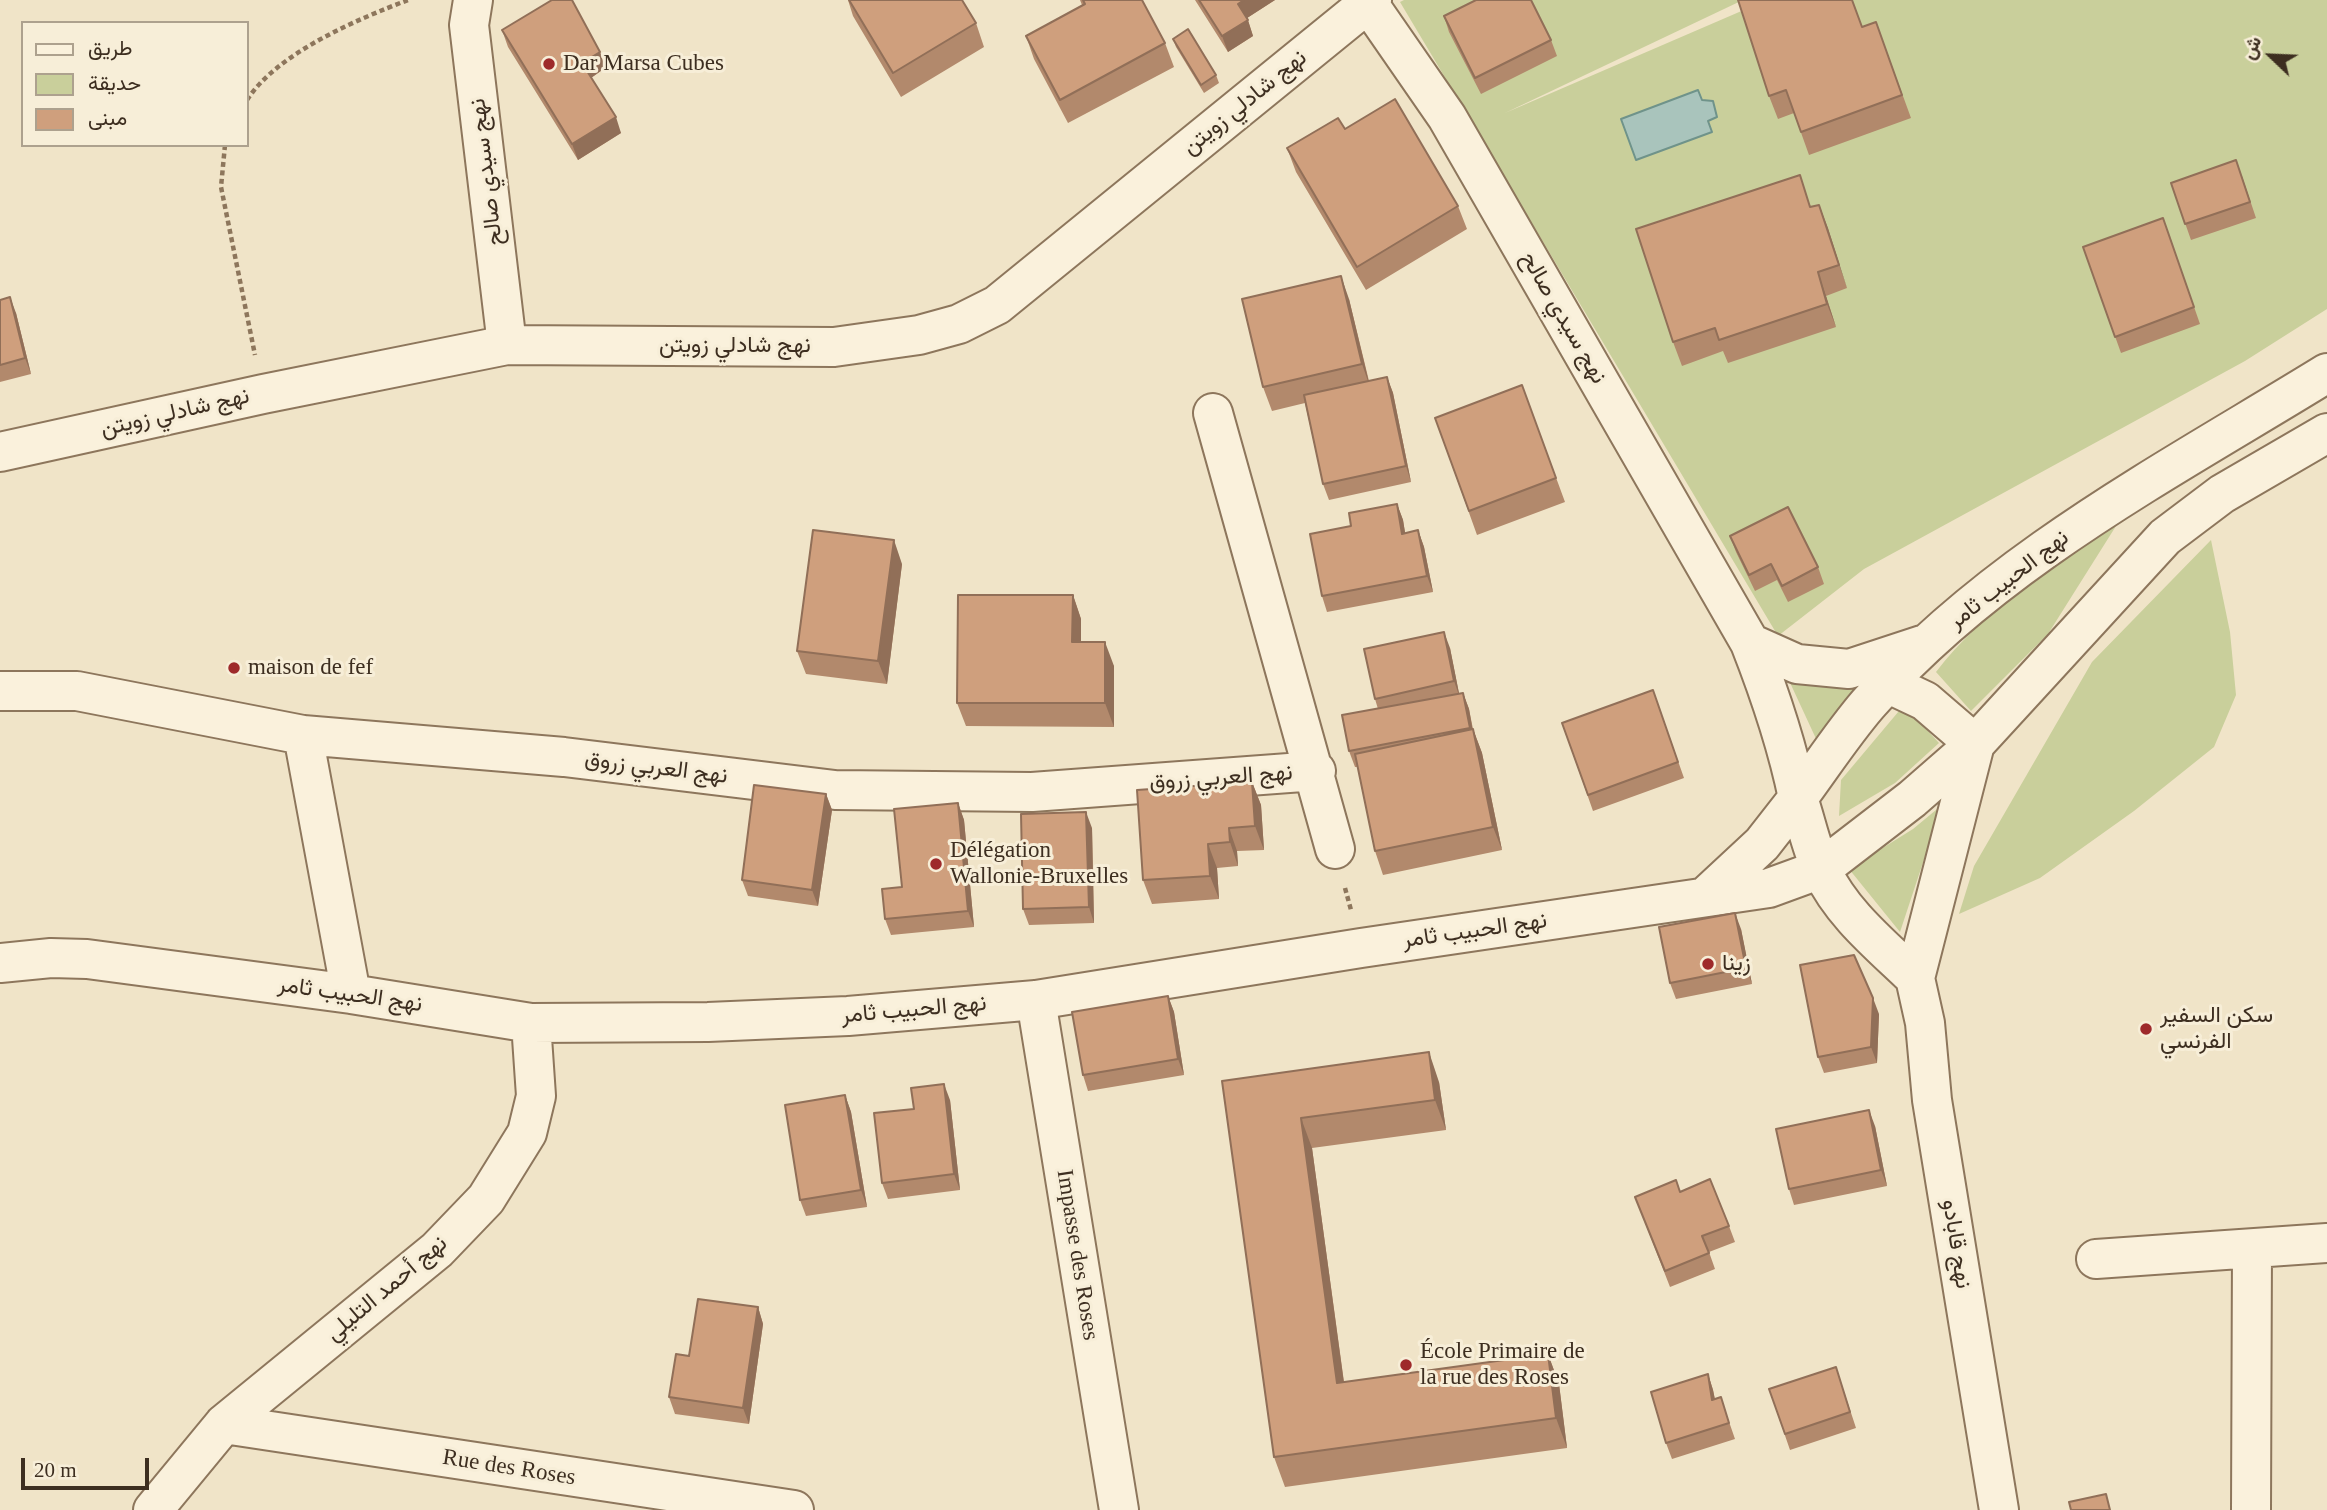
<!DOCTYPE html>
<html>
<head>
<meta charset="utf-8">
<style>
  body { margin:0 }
  #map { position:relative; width:2327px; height:1510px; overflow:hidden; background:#f0e4c8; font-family:"Times New Roman",Vazirmatn,serif }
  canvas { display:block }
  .legend { position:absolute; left:21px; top:21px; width:228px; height:126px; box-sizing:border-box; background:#f7eed8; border:2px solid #ada18e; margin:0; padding:9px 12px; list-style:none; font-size:21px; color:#3d2e20 }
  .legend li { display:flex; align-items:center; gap:14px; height:35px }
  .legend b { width:35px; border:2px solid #ada18e }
  .north { position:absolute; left:2236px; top:21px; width:70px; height:70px; -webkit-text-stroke:5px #f7eed8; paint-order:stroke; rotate:293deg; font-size:19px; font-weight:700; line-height:28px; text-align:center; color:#3d2e20 }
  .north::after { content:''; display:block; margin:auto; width:24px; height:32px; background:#3d2e20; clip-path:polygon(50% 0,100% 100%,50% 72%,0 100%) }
  .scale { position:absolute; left:21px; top:1458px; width:128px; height:32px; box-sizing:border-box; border:4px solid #3d2e20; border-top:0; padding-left:9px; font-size:21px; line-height:24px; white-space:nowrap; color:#3d2e20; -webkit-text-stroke:5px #f7eed8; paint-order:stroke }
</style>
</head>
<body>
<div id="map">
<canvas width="2327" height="1510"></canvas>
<ul class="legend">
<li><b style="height:9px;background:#faf1dc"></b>طريق</li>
<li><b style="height:19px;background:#c9cf9b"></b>حديقة</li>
<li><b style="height:19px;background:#cf9f7d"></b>مبنى</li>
</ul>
<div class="north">ش</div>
<div class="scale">20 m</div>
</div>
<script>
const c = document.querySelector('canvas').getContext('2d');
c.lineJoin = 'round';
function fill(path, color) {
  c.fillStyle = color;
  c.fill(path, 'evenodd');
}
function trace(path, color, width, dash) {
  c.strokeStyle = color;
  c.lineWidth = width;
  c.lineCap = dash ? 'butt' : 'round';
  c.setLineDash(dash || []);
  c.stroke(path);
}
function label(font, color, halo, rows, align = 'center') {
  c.font = font + ' "Times New Roman",Vazirmatn,serif';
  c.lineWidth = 6;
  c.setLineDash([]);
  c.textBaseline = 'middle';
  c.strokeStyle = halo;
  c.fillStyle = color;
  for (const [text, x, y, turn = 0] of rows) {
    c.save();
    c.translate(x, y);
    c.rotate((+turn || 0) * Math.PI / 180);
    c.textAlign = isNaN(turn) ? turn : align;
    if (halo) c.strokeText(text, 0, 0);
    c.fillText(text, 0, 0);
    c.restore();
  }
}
fill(new Path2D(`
  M1404,0H1743L1505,113L1767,0H2327V309L2245,361L1864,569L1778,636L1400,2Z
  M2116,526L2048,634L1971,711L1936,672C1984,610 2050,567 2116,526Z
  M2211,540L2230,632L2236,695L2214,747L2134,811L2040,878L1959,914L1974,866L2092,662Z
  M1786,674L1858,685L1818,743Z
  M1904,705L1939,743L1895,783L1839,816L1841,780Z
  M1942,805L1900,932L1849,869L1913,829Z`), '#c9cf9b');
const water = new Path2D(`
  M1698,90L1702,100L1713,101L1717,117L1708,121L1712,132L1636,160L1621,119Z`);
fill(water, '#a9c4bc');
trace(water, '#6f938a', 2);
const minor = new Path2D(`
  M473,0L469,25L507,345
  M1366,0L1447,117L1750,643C1770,694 1787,744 1798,798L1762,844L1705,897
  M1213,413L1335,849
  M0,452L263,394L507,345L834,347L919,335L959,324L997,305L1372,0
  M1750,643L1797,664L1849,669L1922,645
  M1889,684L1925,701L1975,744L1915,978L1925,1023L1932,1100L1999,1510
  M0,691H77L303,735L564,757L835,790L1032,792L1316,771
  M303,735L351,994
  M0,963L51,958L87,959L351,994L531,1023L708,1022L848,1016L1036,1000L1361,948L1769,888L1821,869L1912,799L1975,744L2165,537L2222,494L2327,433
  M1915,978C1881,945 1842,914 1822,871C1811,848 1806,821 1798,798C1821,767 1843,733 1868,704C1994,561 2168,471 2327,373
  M1036,1000L1119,1510
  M2096,1259L2327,1243
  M224,1424L794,1510
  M153,1510L224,1424L437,1250L486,1199L527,1133L536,1096L531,1023
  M2251,1510L2252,1249`);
trace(minor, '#8d765c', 42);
trace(new Path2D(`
  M247,100C277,53 358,19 408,0
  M225,145L221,187L255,355
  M1345,888L1351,910`), '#8d765c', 4.5, [5, 3.5]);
trace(minor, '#faf1dc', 38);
fill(new Path2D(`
  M848,0L976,23L984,47L901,97L853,16Z
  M1080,0H1142L1165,43L1174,67L1068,123L1034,59L1026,36L1082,5Z
  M1195,0H1275L1247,18L1253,36L1228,52Z
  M1444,16L1551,40L1557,56L1481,94L1449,32Z
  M1876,22L1911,118L1809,155L1794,113L1778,119L1769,96L1862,27Z
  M502,30L600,52L605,68L591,78L621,133L578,160L508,47Z
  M1173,39L1216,75L1219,83L1204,93L1176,47Z
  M1345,129L1458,206L1467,229L1366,290L1296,172L1287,148Z
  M2242,176L2256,218L2191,240L2171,183Z
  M1819,205L1847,288L1826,296L1836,327L1728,363L1723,351L1682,366L1673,342L1811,207Z
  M2163,218L2200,324L2121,353L2083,247Z
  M1349,299L1369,381L1387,377L1393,393L1411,482L1329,500L1323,484L1305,403L1272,411L1263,387Z
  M0,300L16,313L31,374L0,382Z
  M1522,385L1565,502L1477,535L1435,418Z
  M1397,504L1403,520L1405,533L1418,530L1424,547L1433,592L1327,612L1322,596L1351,526Z
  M1730,536L1818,567L1824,584L1788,602L1777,580L1755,591L1736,552Z
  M902,564L887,684L806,674L797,651Z
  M1073,595L1081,619V642L1114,666V727L966,726L957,703Z
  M1450,648L1459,694L1463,693L1469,709L1473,729L1482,753L1502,850L1383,875L1375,851L1358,767H1355L1349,751L1378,709L1375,699Z
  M1653,690L1684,778L1593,811L1562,723Z
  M1252,782L1261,805L1264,850L1237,851L1238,866L1217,868L1219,899L1152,904L1143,880Z
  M826,794L832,810L818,906L748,896L742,880Z
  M958,803L964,820L974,927L891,935L885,919L902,887Z
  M1092,828L1094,923L1029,925L1023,909Z
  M1741,929L1752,984L1676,999L1670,983Z
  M1168,996L1174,1012L1184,1075L1088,1091L1083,1075Z
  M1879,1014L1877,1063L1824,1073L1818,1057Z
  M1222,1081L1439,1082L1446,1130L1312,1148L1344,1382L1548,1354L1559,1384L1567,1448L1285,1487L1274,1457Z
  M845,1095L851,1112L867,1207L806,1216L800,1200Z
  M950,1100L960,1190L888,1199L882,1183L914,1109Z
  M1875,1126L1887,1186L1794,1205L1789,1189Z
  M1680,1192L1729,1226L1735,1242L1709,1252L1715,1269L1670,1287L1635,1197Z
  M758,1307L763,1324L749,1424L675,1414L669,1397L689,1356Z
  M1836,1367L1856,1428L1790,1450L1769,1389Z
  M1708,1374L1713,1390L1715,1399L1726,1413L1735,1439L1672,1459L1666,1443Z`), '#b2896c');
fill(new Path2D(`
  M1244,0H1275L1244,20L1238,4Z
  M1248,20L1253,36L1228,52L1222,36Z
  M600,52L605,68L588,80L582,63Z
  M616,117L621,133L578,160L572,144Z
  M1819,205L1828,228L1847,288L1839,265Z
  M1818,272L1826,296L1836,327L1827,304Z
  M1341,276L1349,299L1370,387L1362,364Z
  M10,297L16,313L31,374L25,358Z
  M1387,377L1393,393L1411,482L1406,466Z
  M1397,504L1403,520L1408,550L1402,534Z
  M1418,530L1424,547L1433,592L1427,576Z
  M894,540L902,564L887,684L878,661Z
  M1073,595L1081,619V665L1072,642Z
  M1444,632L1450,648L1460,698L1454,681Z
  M1105,642L1114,666V727L1105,703Z
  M1463,693L1469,709L1475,744L1470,728Z
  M1473,729L1482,753L1502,850L1493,827Z
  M1252,782L1261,805L1264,850L1255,826Z
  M826,794L832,810L818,906L812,890Z
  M958,803L964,820L974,927L968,911Z
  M1086,812L1092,828L1094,923L1089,907Z
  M1229,828L1237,851L1238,866L1230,842Z
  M1208,844L1217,868L1219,899L1210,876Z
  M1735,913L1741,929L1752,984L1746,968Z
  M1168,996L1174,1012L1184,1075L1178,1059Z
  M1873,998L1879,1014L1877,1063L1871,1047Z
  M1429,1052L1439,1082L1446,1130L1435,1100Z
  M944,1084L950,1100L960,1190L954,1174Z
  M845,1095L851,1112L867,1207L861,1190Z
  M1869,1110L1875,1126L1887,1186L1881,1170Z
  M1301,1118L1312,1148L1348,1413L1337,1383Z
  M758,1307L763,1324L749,1424L743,1408Z
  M1548,1354L1559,1384L1567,1448L1556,1418Z
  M1708,1374L1713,1390L1718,1416L1712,1400Z`), '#916f58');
const building = new Path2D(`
  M552,0H572L600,52L582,63L616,117L572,144L502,30Z
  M849,0H962L976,23L893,73Z
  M1083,0H1142L1165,43L1060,100L1026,36L1085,4Z
  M1199,0H1244L1238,4L1248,20L1222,36Z
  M1476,0H1531L1551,40L1475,78L1444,16Z
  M1738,0H1852L1862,27L1876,22L1902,95L1801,132L1786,90L1769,96Z
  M1188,29L1216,75L1201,85L1173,39Z
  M1395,99L1458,206L1357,267L1287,148L1338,118L1345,129Z
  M2236,160L2250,202L2185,224L2171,183Z
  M1800,175L1810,207L1819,205L1839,265L1818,272L1827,304L1719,340L1715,328L1673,342L1636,229Z
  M2163,218L2194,307L2115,337L2083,247Z
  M1341,276L1362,364L1263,387L1242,299Z
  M10,297L25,358L0,365V300Z
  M1387,377L1406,466L1323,484L1304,395Z
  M1522,385L1556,478L1469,511L1435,418Z
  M1397,504L1402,534L1418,530L1427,576L1322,596L1310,534L1351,526L1349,513Z
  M1788,507L1818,567L1782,586L1771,564L1749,575L1730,536Z
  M813,530L894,540L878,661L797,651Z
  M958,595H1073L1072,642H1105V703H957Z
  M1444,632L1454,681L1375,699L1364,649Z
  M1653,690L1678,762L1588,795L1562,723Z
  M1463,693L1470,728L1349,751L1342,715Z
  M1473,729L1493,827L1375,851L1355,754Z
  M1252,782L1255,826L1229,828L1230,842L1208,844L1210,876L1143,880L1137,790Z
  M754,785L826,794L812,890L742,880Z
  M958,803L968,911L885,919L882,889L902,887L894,809Z
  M1086,812L1089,907L1023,909L1021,814Z
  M1735,913L1746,968L1670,983L1659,927Z
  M1854,955L1873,998L1871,1047L1818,1057L1800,965Z
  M1168,996L1178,1059L1083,1075L1072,1012Z
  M1429,1052L1435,1100L1301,1118L1337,1383L1548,1354L1556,1418L1274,1457L1222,1081Z
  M944,1084L954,1174L882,1183L874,1113L914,1109L911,1088Z
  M845,1095L861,1190L800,1200L785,1105Z
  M1869,1110L1881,1170L1789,1189L1776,1129Z
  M1710,1179L1729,1226L1702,1236L1709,1253L1665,1271L1635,1197L1676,1180L1680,1192Z
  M698,1299L758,1307L743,1408L669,1397L676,1354L689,1356Z
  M1836,1367L1850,1412L1785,1434L1769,1389Z
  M1708,1374L1712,1400L1721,1397L1729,1423L1666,1443L1651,1392Z
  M2106,1494L2110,1510H2071L2069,1502Z`);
fill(building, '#cf9f7d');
trace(building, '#916f58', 2);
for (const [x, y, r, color] of [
  [549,64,7,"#9e2a2b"],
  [234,668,7,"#9e2a2b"],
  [936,864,7,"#9e2a2b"],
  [1708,964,7,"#9e2a2b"],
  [2146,1029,7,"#9e2a2b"],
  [1406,1365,7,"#9e2a2b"]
]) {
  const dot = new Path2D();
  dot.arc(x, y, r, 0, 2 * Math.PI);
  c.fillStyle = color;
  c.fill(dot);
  trace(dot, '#f7eed8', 2.5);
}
label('23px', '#3d2e20', '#f7eed8', [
  ["Dar Marsa Cubes",563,64],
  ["maison de fef",248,668],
  ["Délégation",950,851],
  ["Wallonie-Bruxelles",950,877],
  ["زينا",1722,964],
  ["سكن السفير",2160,1016],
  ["الفرنسي",2160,1042],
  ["École Primaire de",1420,1352],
  ["la rue des Roses",1420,1378]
], 'left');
label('23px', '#3d2e20', '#f7eed8', [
  ["نهج شادلي زويتن",1245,103,-39],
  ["نهج سيدي صالح",487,172,-97],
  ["نهج سيدي صالح",1563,318,60],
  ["نهج شادلي زويتن",735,346],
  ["نهج شادلي زويتن",175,413,-13],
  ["نهج الحبيب ثامر",2009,580,-38],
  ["نهج العربي زروق",656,768,7],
  ["نهج العربي زروق",1221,778,-4],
  ["نهج الحبيب ثامر",1475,931,-8],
  ["نهج الحبيب ثامر",350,995,8],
  ["نهج الحبيب ثامر",914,1010,-5],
  ["نهج قابادو",1956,1244,81],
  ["Impasse des Roses",1077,1255,81],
  ["نهج أحمد التليلي",387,1289,-40],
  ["Rue des Roses",509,1468,9]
]);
</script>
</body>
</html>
